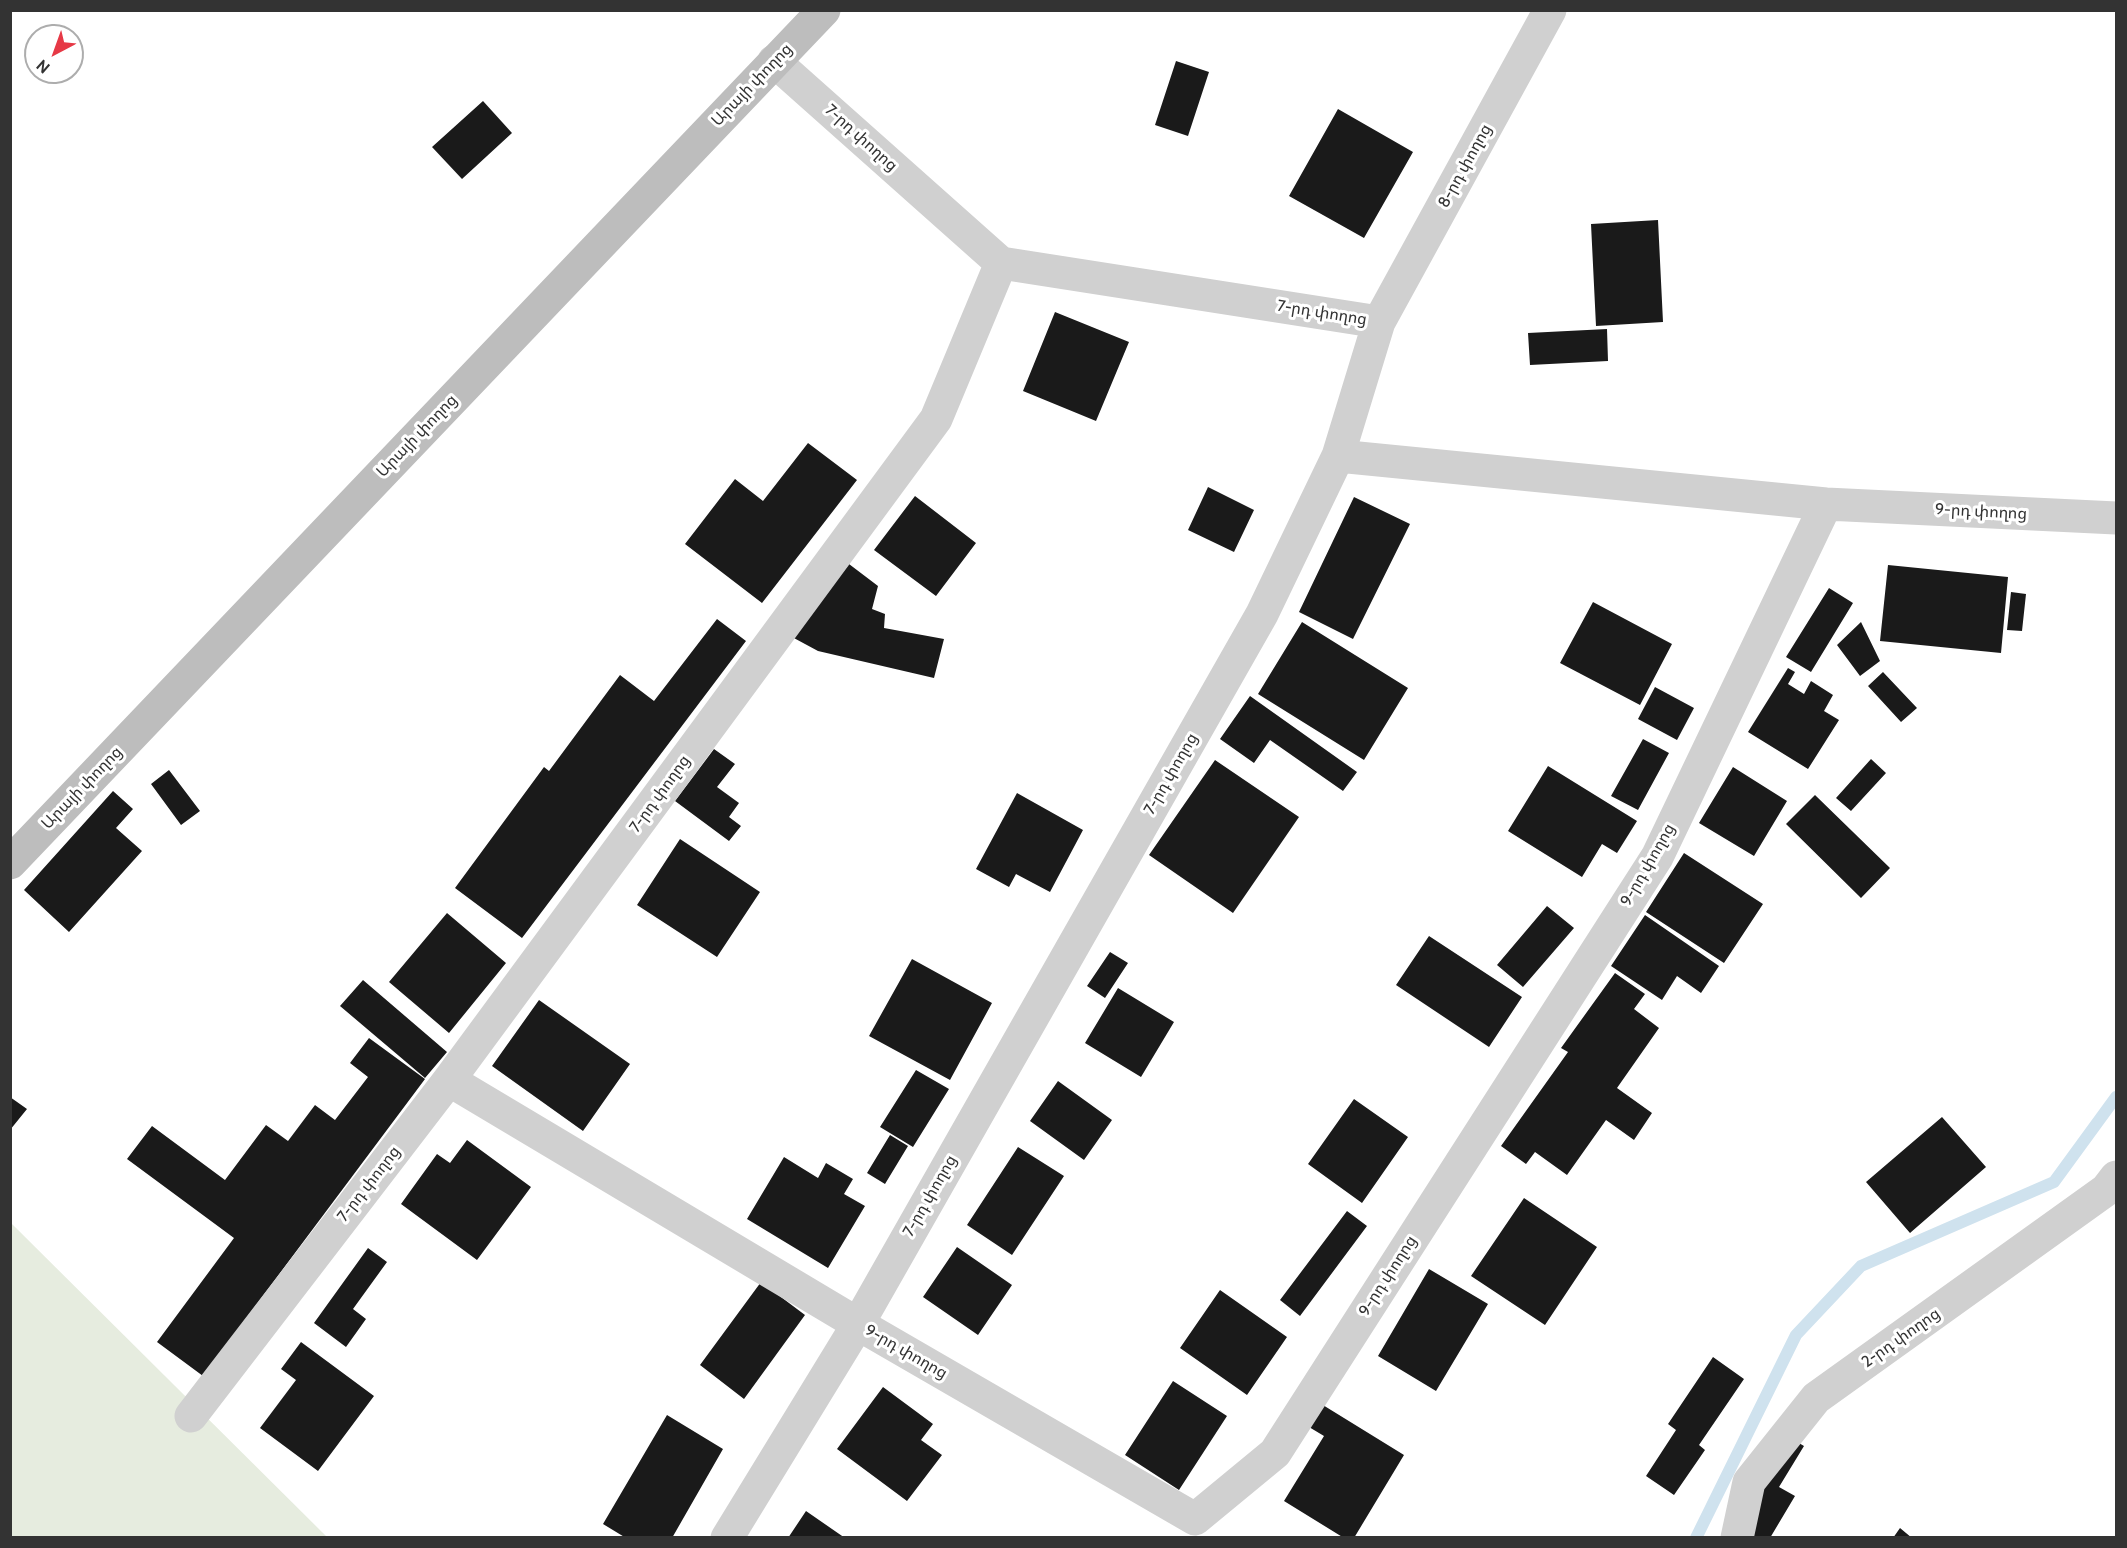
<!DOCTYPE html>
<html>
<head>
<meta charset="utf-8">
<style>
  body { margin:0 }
  #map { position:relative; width:2127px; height:1548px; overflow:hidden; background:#fff; font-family:Cabin,sans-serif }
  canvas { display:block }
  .frame { position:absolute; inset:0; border:12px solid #333; pointer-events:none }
  .north { position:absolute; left:24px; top:24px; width:60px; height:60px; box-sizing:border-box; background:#fff; border:2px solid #adadad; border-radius:50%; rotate:221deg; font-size:16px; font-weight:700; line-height:24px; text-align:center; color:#333 }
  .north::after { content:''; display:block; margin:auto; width:21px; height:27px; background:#e63946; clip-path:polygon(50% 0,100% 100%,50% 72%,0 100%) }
</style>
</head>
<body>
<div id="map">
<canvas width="2127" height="1548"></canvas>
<div class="frame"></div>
<div class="north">N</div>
</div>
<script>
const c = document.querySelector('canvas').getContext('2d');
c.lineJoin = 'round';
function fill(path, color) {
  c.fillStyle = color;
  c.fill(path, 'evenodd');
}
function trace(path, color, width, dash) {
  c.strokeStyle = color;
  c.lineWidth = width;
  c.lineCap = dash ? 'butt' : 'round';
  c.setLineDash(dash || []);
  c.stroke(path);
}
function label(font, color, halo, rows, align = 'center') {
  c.font = font + ' Cabin,"Noto Sans Armenian",sans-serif';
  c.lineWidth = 6;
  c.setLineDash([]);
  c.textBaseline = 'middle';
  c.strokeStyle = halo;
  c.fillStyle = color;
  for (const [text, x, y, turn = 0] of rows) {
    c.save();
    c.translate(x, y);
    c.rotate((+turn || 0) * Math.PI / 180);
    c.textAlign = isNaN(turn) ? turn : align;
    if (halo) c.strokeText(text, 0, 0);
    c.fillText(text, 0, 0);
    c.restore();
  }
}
fill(new Path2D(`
  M11,1223L327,1537H11Z`), '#e6ecdf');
trace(new Path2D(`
  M1696,1538L1796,1335L1861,1266L2054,1182L2116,1097`), '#cfe2ee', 12);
fill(new Path2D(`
  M1176,61L1209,72L1188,136L1155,125Z
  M483,101L512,133L462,179L432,147Z
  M1338,109L1413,152L1364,238L1289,196Z
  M1658,220L1663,322L1596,326L1591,224Z
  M1055,312L1129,342L1096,421L1023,391Z
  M1607,329L1608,361L1530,365L1528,333Z
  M808,443L857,480L762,603L685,544L735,479L763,501Z
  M1208,487L1254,510L1234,552L1188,530Z
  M915,496L976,543L936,596L874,550Z
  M1354,497L1410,524L1353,639L1299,612Z
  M849,564L878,586L872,609L885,614L884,628L944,639L934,678L818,651L792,637Z
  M1888,565L2008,577L2001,653L1880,641Z
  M1829,588L1853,603L1811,672L1786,657Z
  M2011,592L2026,594L2022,631L2007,630Z
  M1593,602L1672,644L1640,705L1560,663Z
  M717,619L746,641L522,938L455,888L544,767L549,771L620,675L654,701Z
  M1302,622L1408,688L1364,760L1258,694Z
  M1861,622L1880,661L1860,676L1837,645Z
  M1788,668L1795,672L1788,684L1804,694L1811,681L1833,695L1824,711L1839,720L1808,769L1748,732Z
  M1883,672L1917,708L1901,722L1868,686Z
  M1655,687L1694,708L1677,740L1638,719Z
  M1250,696L1357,772L1343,791L1270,740L1254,763L1220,739Z
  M1643,739L1669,753L1638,810L1611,796Z
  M714,749L735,764L717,787L739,803L729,817L741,826L729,841L675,801Z
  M1871,759L1886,773L1851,811L1836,798Z
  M1215,760L1299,817L1233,913L1149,855Z
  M1548,766L1637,821L1617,853L1602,844L1582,877L1508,831Z
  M1733,767L1787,801L1754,856L1699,823Z
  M169,770L200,811L181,825L151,784Z
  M113,791L133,809L116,828L142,851L69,932L24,890Z
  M1017,793L1083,830L1050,892L1016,874L1009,887L976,869Z
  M1815,795L1890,868L1861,898L1786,824Z
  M680,839L760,892L717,957L637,905Z
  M1684,853L1763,904L1724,963L1646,912Z
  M1547,906L1574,928L1523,987L1497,965Z
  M447,913L506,963L449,1033L389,982Z
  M1645,915L1719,966L1701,993L1677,976L1662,1000L1611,966Z
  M1429,936L1522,997L1489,1047L1396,985Z
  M1110,952L1128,963L1105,998L1087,986Z
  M912,959L992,1003L950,1080L869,1036Z
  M1615,973L1645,994L1634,1009L1659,1028L1617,1088L1652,1113L1634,1140L1606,1120L1567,1175L1535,1152L1526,1164L1501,1146L1568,1052L1561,1048Z
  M363,980L447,1052L425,1078L340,1006Z
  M1118,988L1174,1022L1141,1077L1085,1043Z
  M539,1000L630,1064L583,1131L492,1066Z
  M369,1038L425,1079L203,1376L157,1342L234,1238L127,1159L152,1126L225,1180L266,1125L288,1141L315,1105L335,1120L368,1077L350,1063Z
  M916,1070L949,1089L913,1147L880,1127Z
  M1058,1081L1112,1120L1084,1160L1030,1121Z
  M10,1097L27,1109L10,1130Z
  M1354,1099L1408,1137L1362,1203L1308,1164Z
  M1942,1117L1986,1167L1910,1233L1866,1182Z
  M890,1135L908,1146L885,1184L867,1173Z
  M467,1140L531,1187L477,1260L401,1204L437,1154L450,1163Z
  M1018,1147L1064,1176L1012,1255L967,1225Z
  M784,1157L818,1178L826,1163L853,1179L844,1194L865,1206L828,1268L747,1219Z
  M1524,1198L1597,1247L1545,1325L1471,1276Z
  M1347,1211L1367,1226L1300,1316L1280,1300Z
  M957,1247L1012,1285L978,1335L923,1297Z
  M368,1248L387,1262L353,1309L366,1319L346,1347L314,1323Z
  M1429,1269L1488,1304L1436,1391L1378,1356Z
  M761,1282L805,1315L744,1399L700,1365Z
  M1220,1290L1287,1337L1247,1395L1180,1348Z
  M301,1342L374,1396L318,1471L260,1428L296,1380L281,1369Z
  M1713,1357L1744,1379L1699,1445L1705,1450L1674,1495L1646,1476L1676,1430L1668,1424Z
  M1173,1381L1227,1416L1179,1490L1125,1455Z
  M883,1387L933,1424L921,1440L942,1455L907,1501L837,1449Z
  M1318,1402L1404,1455L1354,1538H1344L1284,1501L1324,1436L1304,1424Z
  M667,1415L723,1449L672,1538H626L603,1524Z
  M1787,1436L1804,1446L1779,1487L1795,1496L1770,1538H1740Z
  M806,1511L845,1538H788Z
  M1900,1528L1912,1538H1893Z`), '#1a1a1a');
trace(new Path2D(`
  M774,61L1001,263L1379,322
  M1338,456L1826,504L2116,518
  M449,1080L858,1324L1195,1519L1275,1453L1657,857L1826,504
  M191,1416L449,1080L936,419L1001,263
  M727,1538L858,1324L1262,614L1338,456L1379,322L1550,10
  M1737,1538L1749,1482L1816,1398L2106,1190L2116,1177`), '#d0d0d0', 33);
trace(new Path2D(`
  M10,863L824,10`), '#bdbdbd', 33);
label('16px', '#333', '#fff', [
  ["Արայի փողոց",752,85,-46],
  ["7-րդ փողոց",861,138,42],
  ["8-րդ փողոց",1465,166,-61],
  ["7-րդ փողոց",1322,313,9],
  ["Արայի փողոց",417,436,-46],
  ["9-րդ փողոց",1981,512,3],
  ["7-րդ փողոց",1171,774,-60],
  ["Արայի փողոց",82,788,-46],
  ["7-րդ փողոց",660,794,-54],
  ["9-րդ փողոց",1648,865,-60],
  ["7-րդ փողոց",369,1184,-52],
  ["7-րդ փողոց",930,1196,-60],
  ["9-րդ փողոց",1388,1276,-57],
  ["2-րդ փողոց",1901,1338,-35],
  ["9-րդ փողոց",906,1352,30]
]);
</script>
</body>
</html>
